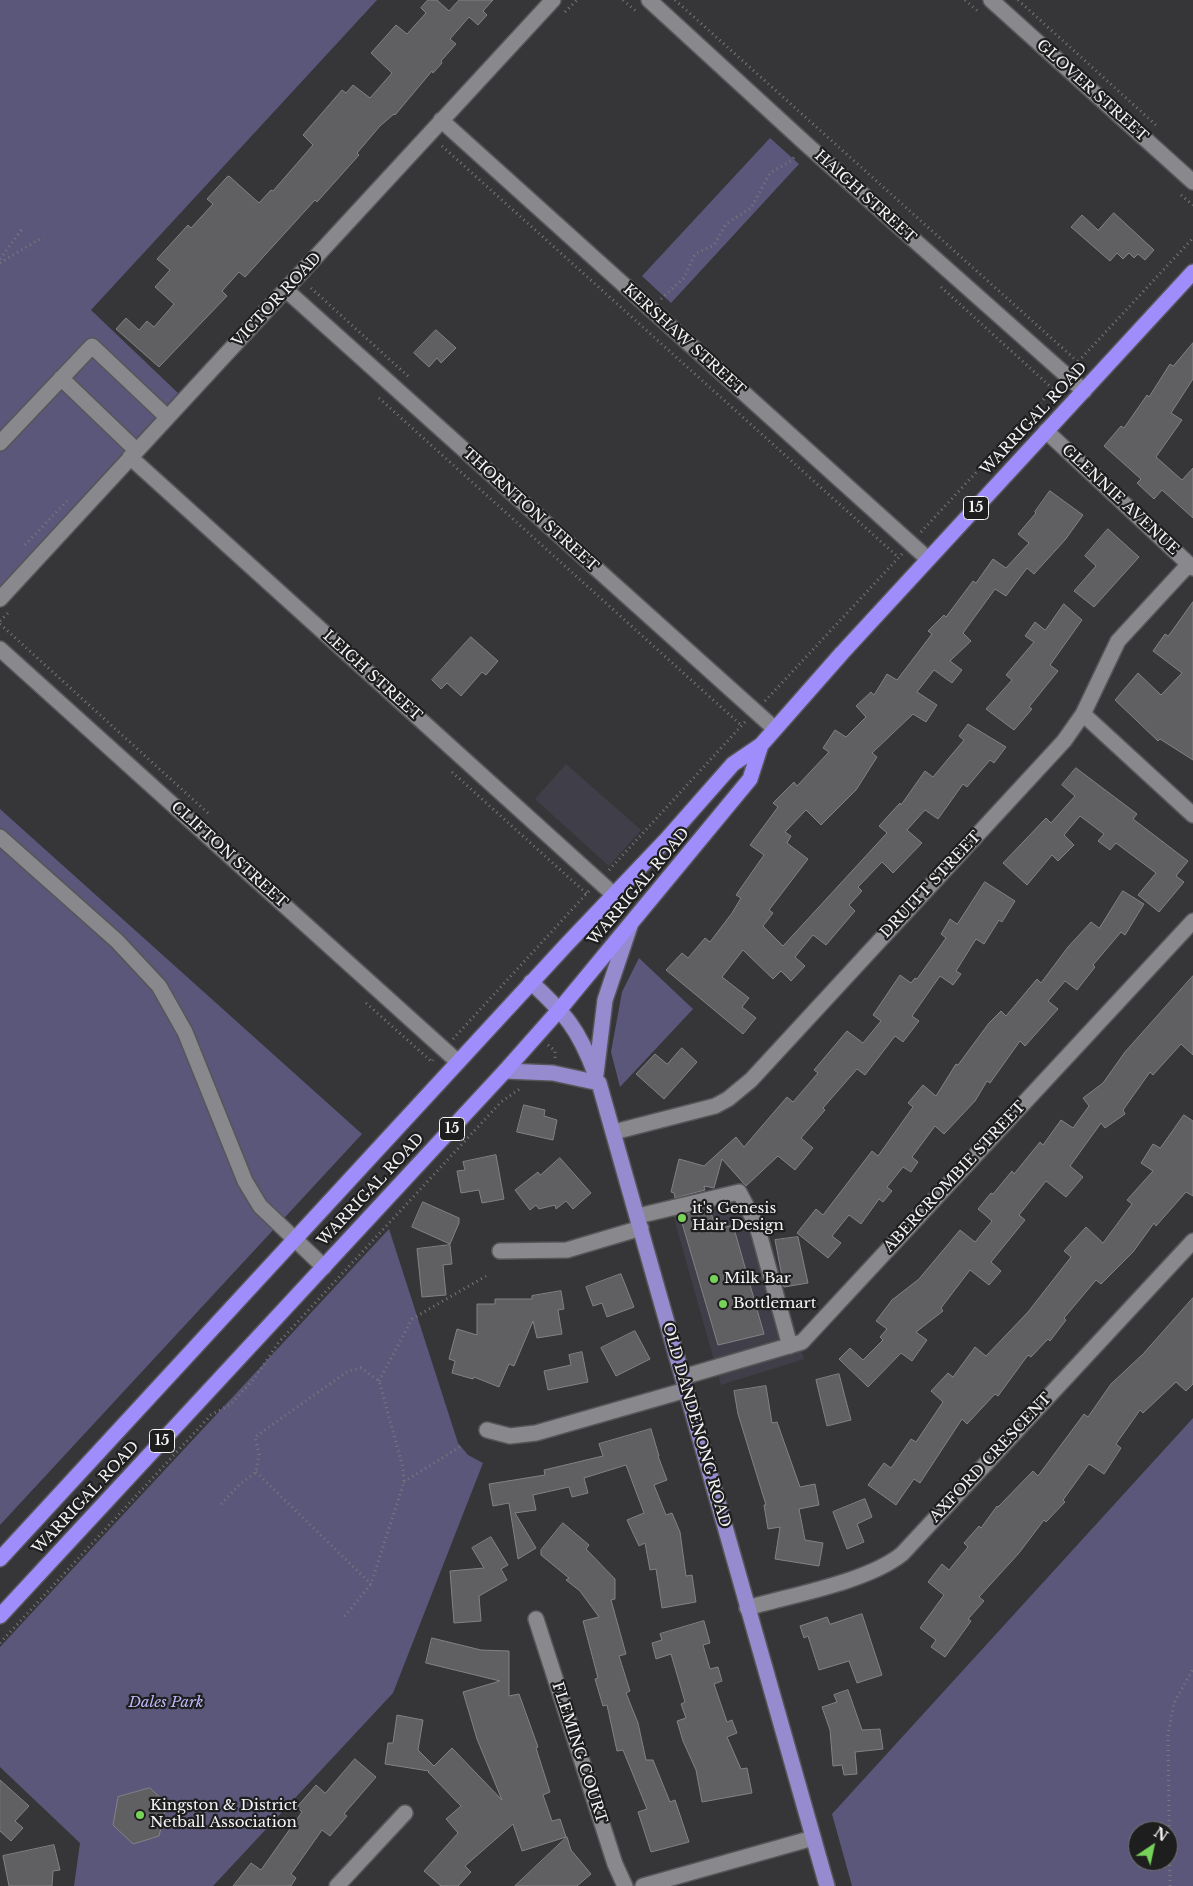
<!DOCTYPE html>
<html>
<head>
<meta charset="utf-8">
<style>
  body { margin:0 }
  #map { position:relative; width:1193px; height:1886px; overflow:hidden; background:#363639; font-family:"Libre Baskerville",serif }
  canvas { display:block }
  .north { position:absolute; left:1128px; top:1821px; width:50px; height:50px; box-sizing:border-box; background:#1e1e1f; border:1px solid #747475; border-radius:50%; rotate:34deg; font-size:14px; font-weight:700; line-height:20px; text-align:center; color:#f4f4f6 }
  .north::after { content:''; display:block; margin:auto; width:18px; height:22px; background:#77d259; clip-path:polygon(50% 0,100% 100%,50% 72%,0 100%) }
</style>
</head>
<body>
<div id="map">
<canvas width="1193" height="1886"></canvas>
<div class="north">N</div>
</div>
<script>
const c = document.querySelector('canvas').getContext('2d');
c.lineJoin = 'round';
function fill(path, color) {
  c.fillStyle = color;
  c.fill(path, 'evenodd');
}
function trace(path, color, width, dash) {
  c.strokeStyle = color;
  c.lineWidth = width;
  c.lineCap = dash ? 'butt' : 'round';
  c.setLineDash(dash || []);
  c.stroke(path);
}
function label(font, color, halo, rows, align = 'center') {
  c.font = font + ' "Libre Baskerville",serif';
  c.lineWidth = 4.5;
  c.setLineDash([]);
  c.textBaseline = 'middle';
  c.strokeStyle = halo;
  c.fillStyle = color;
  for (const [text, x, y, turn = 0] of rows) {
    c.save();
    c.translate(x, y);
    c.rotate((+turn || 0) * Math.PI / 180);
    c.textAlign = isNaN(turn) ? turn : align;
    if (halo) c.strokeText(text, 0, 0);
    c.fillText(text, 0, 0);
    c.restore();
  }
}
fill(new Path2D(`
  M566,764L641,830L609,866L535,799Z
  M742,1184L761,1216L804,1359L721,1385L670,1204Z`), '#403f49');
fill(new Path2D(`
  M0,0H377L91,310L178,393L0,587Z
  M770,138L799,164L671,303L642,276Z
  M0,809L362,1134L0,1525Z
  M639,958L693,1009L620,1087L611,1052L622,992Z
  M389,1229L458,1443L468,1455L483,1463L393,1693L213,1886H74L80,1843L0,1767V1647Z
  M1193,1418V1886H852L832,1814ZM1138,1831H1168V1861H1138Z`), '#5a577b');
const building = new Path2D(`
  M428,0H437L449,11L459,0H493L483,11L487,15L478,25L469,17L450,39L456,44L441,61L442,63L433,73L432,71L395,115L394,114L380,126L357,153L359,155L317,202L315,200L245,277L239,272L222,291L227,296L159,367L116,329L126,318L139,330L147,321L154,327L174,304L155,287L170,270L157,259L188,225L191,228L213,204L207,199L227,177L229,176L259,203L271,190L273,191L313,145L303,135L342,90L346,93L353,85L370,98L392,73L371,53L396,25L407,34L426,13L421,8Z
  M1114,213L1154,250L1145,260L1138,254L1134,258L1129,253L1123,259L1117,253L1110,261L1071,227L1082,215L1098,230Z
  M436,330L456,348L441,363L437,358L429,367L414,353Z
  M1193,343V379L1171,413L1182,420L1156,457L1182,480L1193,468V518L1162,490L1154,499L1137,483L1141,479L1104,446L1121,426L1124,428L1147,395L1149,397L1170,364L1173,366Z
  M1050,491L1083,515L1065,540L1034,574L1027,568L1006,596L995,589L963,633L971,641L950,661L962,670L952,683L934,670L917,692L937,705L926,722L913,714L872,753L877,757L856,790L821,825L806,810L785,832L791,836L787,843L808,859L769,910L773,913L763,926L783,946L887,833L879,826L900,803L901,805L925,771L933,777L964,740L959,736L968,724L1006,747L994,763L990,760L967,787L963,784L938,819L925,810L907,830L922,843L893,873L882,862L858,887L862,891L849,905L855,911L826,945L813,935L795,957L805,966L791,981L781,971L773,979L743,950L722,977L749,998L742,1007L756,1018L743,1034L666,970L682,953L688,958L705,938L710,942L732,913L741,898L736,895L764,855L750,845L778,807L773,803L794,782L797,786L829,752L823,748L835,730L846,737L866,717L856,706L871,692L874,695L887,674L897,680L932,634L928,631L944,615L946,617L973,581L976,583L993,559L1006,568L1029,543L1018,534L1036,513L1035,512Z
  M1108,529L1139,557L1094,607L1074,591L1096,566L1085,556Z
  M1193,602V760L1160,739L1158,741L1115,700L1138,673L1161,695L1182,673L1153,651L1165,634L1168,636Z
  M1064,604L1082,620L1050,665L1058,671L1029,707L1032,709L1014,730L986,709L1012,680L1006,675L1034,642L1025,636L1035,622L1045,630Z
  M471,637L498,661L486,675L482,672L461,696L447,683L441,689L432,680Z
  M1076,768L1137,814L1133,819L1188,861L1176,876L1184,882L1159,912L1138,895L1156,873L1116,843L1110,850L1098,841L1104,834L1080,816L1064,835L1074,845L1058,861L1052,855L1027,885L1003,863L1046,818L1051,823L1075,796L1062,785Z
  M985,882L1015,901L1002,922L999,920L984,944L976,939L956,971L961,974L953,985L940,976L912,1016L919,1021L903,1042L895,1036L865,1075L857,1069L823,1108L825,1110L801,1138L813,1148L795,1170L778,1156L746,1186L722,1159L714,1188L704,1186L705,1190L675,1198L674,1193L671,1192L679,1159L704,1166L736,1137L744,1147L787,1097L793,1102L818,1073L814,1070L847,1031L863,1043L881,1021L873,1015L900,975L911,983L915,978L917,979L946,938L941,934L950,919L957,924Z
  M1123,891L1144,904L1125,935L1121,932L1093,965L1095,967L1077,990L1065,981L1048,1001L1058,1009L1025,1046L1020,1041L990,1083L987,1081L975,1101L944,1134L935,1126L912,1157L918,1162L911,1172L903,1167L887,1187L892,1191L883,1202L879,1199L861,1224L849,1215L832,1236L841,1243L828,1258L797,1233L816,1209L823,1215L872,1151L878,1156L913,1107L908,1103L923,1085L936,1096L956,1064L958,1065L989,1023L1001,1011L1006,1016L1037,979L1041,983L1068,947L1091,922L1099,928Z
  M1193,976V1055L1181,1044L1153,1075L1150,1072L1123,1110L1125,1114L1105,1128L1101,1123L1070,1166L1083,1177L1066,1197L1046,1181L1019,1215L1025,1220L991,1262L1001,1271L989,1285L970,1270L941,1308L943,1311L916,1332L927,1340L912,1361L901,1353L868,1387L839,1359L850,1348L863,1360L883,1340L880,1337L887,1329L876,1321L892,1300L919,1279L960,1230L975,1242L992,1221L978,1209L991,1193L993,1194L1012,1171L1014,1174L1040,1142L1043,1145L1061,1120L1073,1128L1089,1106L1083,1098L1103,1083L1125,1052Z
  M682,1048L697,1062L664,1099L636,1074L655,1054L667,1064Z
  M524,1105L545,1110L544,1116L557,1120L553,1140L517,1132Z
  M1184,1115L1193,1121V1196L1186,1192L1156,1226L1154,1223L1133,1252L1101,1284L1096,1280L1064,1318L1066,1320L1050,1341L1048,1339L1031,1357L1028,1355L998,1396L995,1394L967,1424L962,1419L920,1483L914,1479L896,1505L868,1485L884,1463L891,1468L911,1439L916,1442L943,1402L931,1391L948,1373L953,1377L975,1347L986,1356L1028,1312L1071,1257L1064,1251L1086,1227L1103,1243L1132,1204L1127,1200L1153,1171L1141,1163L1153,1144L1160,1148Z
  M496,1155L504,1199L482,1203L479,1190L461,1193L457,1171L465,1170L463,1162Z
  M560,1158L591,1193L573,1209L566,1201L556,1209L555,1205L539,1209L536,1205L530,1210L515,1190L538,1172L540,1175Z
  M423,1202L459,1218V1223L450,1244L412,1227Z
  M710,1209L716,1230L733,1225L764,1334L718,1345L680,1216Z
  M798,1237L808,1283L784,1287L775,1240Z
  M450,1245L452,1264L443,1265L446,1295L422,1297L417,1249Z
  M621,1274L634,1307L607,1317L602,1303L593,1306L586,1287Z
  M561,1291L564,1309L558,1310L562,1334L537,1338L533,1321L514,1366L509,1364L499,1387L474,1377L473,1379L452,1373L455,1361L449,1359L457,1329L477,1335V1304H495V1299H532V1296Z
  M1193,1298V1384L1186,1391L1176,1382L1143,1413L1140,1410L1116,1444L1121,1448L1104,1474L1089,1464L1063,1500L1065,1502L1046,1522L1044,1520L1019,1553L979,1597L984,1601L968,1619L971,1621L945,1657L931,1647L936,1640L920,1628L944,1595L928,1582L942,1564L949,1570L968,1547L964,1543L979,1526L981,1528L997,1506L998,1507L1033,1471L1038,1476L1084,1414L1088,1417L1111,1384L1143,1354Z
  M635,1331L650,1359L616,1376L601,1348Z
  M582,1352L588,1382L548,1390L544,1371L571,1365L569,1355Z
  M839,1374L851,1420L827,1426L816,1380Z
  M766,1386L772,1423L777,1422L800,1487L815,1484L819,1505L799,1509L805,1540L823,1543L819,1566L775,1559L780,1527L768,1529L764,1505H766L738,1414L734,1391Z
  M651,1429L659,1456H658L667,1480L654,1485L666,1515L672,1513L680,1532L686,1576L692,1575L696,1602L662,1608L656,1569L650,1570L645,1543L639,1546L627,1520L644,1513L626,1465L584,1478L588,1493L572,1497L569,1487L533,1495L536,1510L515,1513L536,1548L518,1559L509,1503L493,1506L489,1484L545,1475L544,1470L603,1456L599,1444Z
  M865,1499L872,1517L857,1524L864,1542L847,1549L833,1512Z
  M563,1523L589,1545L586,1549L615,1579V1599L611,1600L626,1654L619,1656L630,1691L626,1693L638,1723L646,1760H653L670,1802L675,1800L689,1842L651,1852L638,1812L647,1809L623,1750L617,1751L607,1705L603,1706L595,1679L598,1678L583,1621L599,1617L580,1591L566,1580L569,1578L541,1555V1550Z
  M491,1537L508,1565L501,1569L507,1580L479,1596L481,1621L454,1623L450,1571L484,1568L472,1548Z
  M862,1614L882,1675L857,1683L849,1661L819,1670L808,1636L804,1638L800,1626L827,1617L830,1624Z
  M704,1621L710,1643L703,1645L710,1669L718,1667L722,1681L714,1684L727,1722L732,1720L737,1733L727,1737L741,1769L747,1768L752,1793L702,1802L696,1770L683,1741L677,1721L686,1718L681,1704L685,1702L671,1654L656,1659L652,1643L662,1640L660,1634Z
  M432,1638L481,1650L509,1651V1696L519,1694L538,1747L536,1748L550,1792L543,1795L552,1821L560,1819L566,1837L522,1851L513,1824L465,1866L471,1872L458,1886H441L424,1871L458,1833L446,1819L461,1806L428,1772L429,1771L385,1764L388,1743H393L397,1715L423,1720L418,1750L434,1766L452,1748L502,1800L477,1739L463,1692L500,1681L426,1663Z
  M848,1690L862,1730L880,1729L883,1749L855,1752L857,1774L844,1775L842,1765L833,1766L830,1730L822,1707L837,1702L834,1695Z
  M355,1759L376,1777L344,1814L347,1816L330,1836L322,1830L291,1874L296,1878L291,1886H233L251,1863L261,1870L302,1812L297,1807L316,1785L325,1793Z
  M0,1780L29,1806L15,1821L23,1828L11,1841L0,1831Z
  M150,1788L167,1804L159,1836L133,1844L113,1825L118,1797Z
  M567,1837L571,1850L591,1874L577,1886H515Z
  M54,1845L60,1870L53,1871L52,1886H9L3,1856Z`);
fill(building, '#606063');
trace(building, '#828286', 1);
const minor = new Path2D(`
  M649,0L806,144L1084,391
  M991,0L1193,182
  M441,120L928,559
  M286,290L775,729
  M61,378L136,450
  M1046,431L1193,568
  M0,443L92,346L167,417
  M130,457L613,894
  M0,599L553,0
  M0,649L458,1062
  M1083,714L1193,815
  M0,837L117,941L159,986L185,1032L245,1181L260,1206L324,1267
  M614,1132L715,1106L728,1099L751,1080L1064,741L1083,714L1118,641L1189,564
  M638,1216L739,1192L757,1226L790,1346
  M500,1251L567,1250L641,1228
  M683,1377L802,1342L1193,921
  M487,1430L510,1436L536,1433L686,1390
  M747,1608C792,1595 867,1582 902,1554L1193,1241
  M536,1619L615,1864L625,1886
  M337,1886L405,1813
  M643,1886L813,1838`);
const major = new Path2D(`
  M531,982C566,1015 578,1028 595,1073
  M505,1071L553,1073L599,1083L827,1886
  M596,1074L605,1000L630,926`);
const highway = new Path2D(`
  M0,1559L567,944L666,840L733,764L761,745L842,653L1193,272
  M0,1616L505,1071L560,1009L750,779L761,745`);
trace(minor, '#565658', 18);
trace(major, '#565658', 18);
trace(highway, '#565658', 18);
trace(new Path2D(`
  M623,0L638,13
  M675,0L1078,362
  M965,0L980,13
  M1018,0L1157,126
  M565,12L577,0
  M442,146L898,557
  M1181,195L1193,205
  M0,259L22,229
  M0,263L43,237
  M941,287L1053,389
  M311,288L410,378
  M661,299L684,278L695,254L714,245L726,224L751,208L770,173L791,161L796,155
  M1075,365L1193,238
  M379,398L742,726
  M921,532L1056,386
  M25,545L67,501
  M0,621L8,613
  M0,624L209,814
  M765,701L902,554
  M452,772L587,894
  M609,870L745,722
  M366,1003L432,1062L433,1060
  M453,1039L589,891
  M548,1045L555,1051V1058
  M379,1381L412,1319L486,1276
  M256,1472L371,1584
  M404,1482L461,1446
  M221,1504L239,1485L256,1472L259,1454L255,1437L348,1371L361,1368L379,1381L403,1468L404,1482L371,1584L344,1617
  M0,1643L211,1415L231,1404L254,1379L279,1342L501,1102L521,1088
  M1170,1886L1168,1735L1174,1703L1193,1669`), '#79797c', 3, [1, 4]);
trace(minor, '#89888c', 15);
trace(major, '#968bcf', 15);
trace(highway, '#9e8dfb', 15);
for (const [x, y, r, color] of [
  [682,1218,5,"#77d259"],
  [714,1279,5,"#77d259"],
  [723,1304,5,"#77d259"],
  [140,1815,5,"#77d259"]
]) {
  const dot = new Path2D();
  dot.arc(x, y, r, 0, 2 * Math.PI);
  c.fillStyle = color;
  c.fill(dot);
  trace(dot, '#1e1e1f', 2);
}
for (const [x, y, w] of [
  [976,508,25],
  [452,1129,25],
  [162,1441,25]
]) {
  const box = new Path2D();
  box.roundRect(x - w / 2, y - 11.5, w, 23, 4);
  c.fillStyle = '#1e1e1f';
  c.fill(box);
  trace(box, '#f4f4f6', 1);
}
label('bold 14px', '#f4f4f6', null, [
  ["15",976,508],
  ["15",452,1129],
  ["15",162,1441]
]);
label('15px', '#f4f4f6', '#1e1e1f', [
  ["GLOVER STREET",1092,91,42],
  ["HAIGH STREET",865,197,42],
  ["VICTOR ROAD",277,300,-47],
  ["KERSHAW STREET",684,340,42],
  ["WARRIGAL ROAD",1034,419,-47],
  ["GLENNIE AVENUE",1120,500,43],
  ["THORNTON STREET",530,510,42],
  ["LEIGH STREET",372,676,42],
  ["CLIFTON STREET",229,855,42],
  ["DRUITT STREET",931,885,-47],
  ["WARRIGAL ROAD",639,887,-50],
  ["ABERCROMBIE STREET",955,1177,-47],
  ["WARRIGAL ROAD",371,1190,-47],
  ["OLD DANDENONG ROAD",696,1425,74],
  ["AXFORD CRESCENT",991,1458,-47],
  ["WARRIGAL ROAD",86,1498,-47],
  ["FLEMING COURT",579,1753,72]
]);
label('15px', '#f4f4f6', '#1e1e1f', [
  ["it's Genesis",692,1209],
  ["Hair Design",692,1226],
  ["Milk Bar",724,1279],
  ["Bottlemart",733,1304],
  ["Kingston & District",150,1806],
  ["Netball Association",150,1823]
], 'left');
label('italic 15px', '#bdb7fa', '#1e1e1f', [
  ["Dales Park",166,1703]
]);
</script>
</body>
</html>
